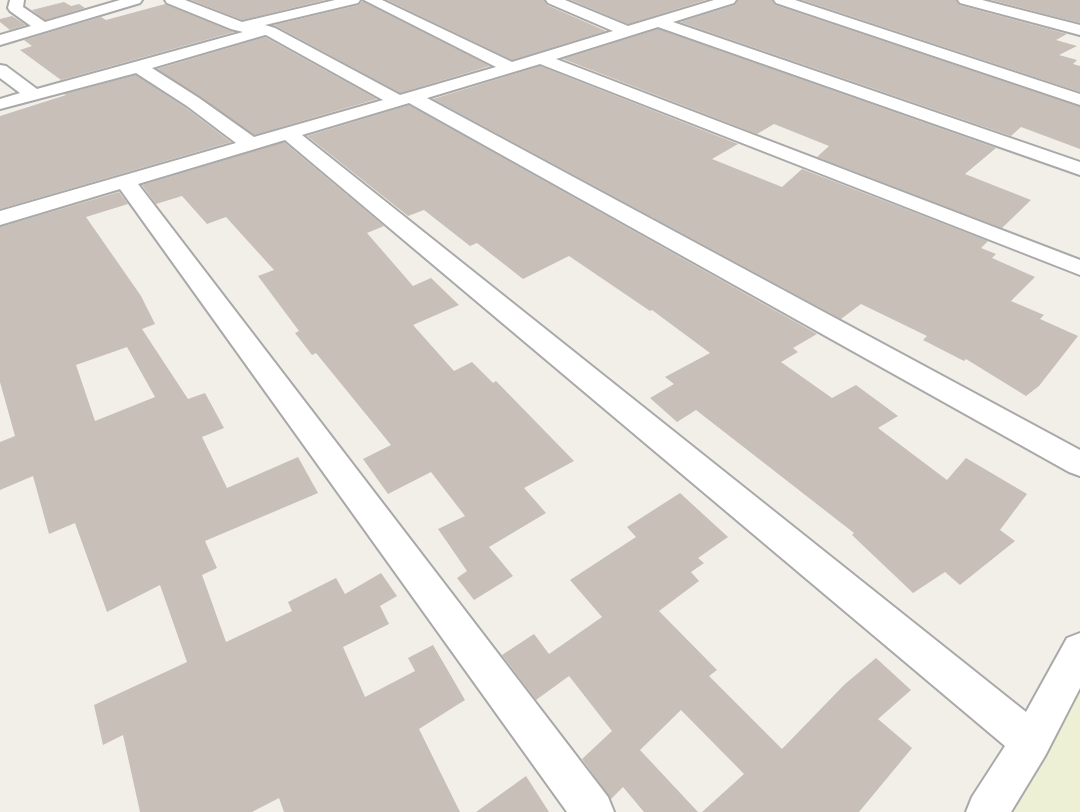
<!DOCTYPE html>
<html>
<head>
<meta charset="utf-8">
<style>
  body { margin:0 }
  canvas { display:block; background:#f2efe9 }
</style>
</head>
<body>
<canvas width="1080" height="812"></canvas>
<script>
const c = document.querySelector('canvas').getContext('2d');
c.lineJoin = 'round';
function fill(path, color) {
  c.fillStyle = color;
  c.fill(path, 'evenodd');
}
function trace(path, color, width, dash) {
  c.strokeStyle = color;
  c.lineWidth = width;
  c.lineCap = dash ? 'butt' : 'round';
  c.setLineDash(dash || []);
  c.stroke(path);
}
fill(new Path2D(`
  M1080,664V812H990Z`), '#eef0d5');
fill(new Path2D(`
  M191,0H325L242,20Z
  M387,0H544L547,5L606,31L512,60Z
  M571,0H706L628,24Z
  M738,0H772L775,5L1080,107V149L1021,127L1011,136L680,22L735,5Z
  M802,0H956L959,5L1067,34L1056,40L1077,46L1059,55L1077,60L1073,64L1080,66V92Z
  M991,0H1080V23Z
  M362,1L490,66L400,93L274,25L359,5Z
  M64,2L71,6L79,4L85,8L45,20L32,10Z
  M165,4L234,32L61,80L20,50L32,46L24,40L101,17L106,20Z
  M12,16L26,25L10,30L0,22V19Z
  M658,29L996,148L965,174L1031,200L1002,228L817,157L829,146L774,124L757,134L563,59Z
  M265,37L377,99L254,135L157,69Z
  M540,66L738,144L712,159L782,187L802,169L988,241L981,248L996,254L992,258L1035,277L1011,301L1044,315L1040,319L1078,336L1039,386L1026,396L966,359L964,361L923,340L927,336L861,304L841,319L433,99Z
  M136,75L186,108L231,142L0,209V116L66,95L64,94Z
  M409,105L817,334L793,348L798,352L781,362L832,398L856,385L898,416L878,428L947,480L966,458L1027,494L1000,530L1015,541L960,585L945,572L913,593L852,535L854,533L696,410L677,422L650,398L674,384L665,377L710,353L652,310L650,311L569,256L523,279L477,243L470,246L424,210L408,216L307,136Z
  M284,142L384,226L367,233L413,286L431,278L459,305L413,325L454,371L472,362L493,383L496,381L574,461L524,488L546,513L489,547L513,576L474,600L457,578L467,571L438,529L465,516L431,472L388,494L363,459L391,445L316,353L312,355L295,333L299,331L258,276L274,270L226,217L207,224L182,196L156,204L142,185Z
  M119,192L128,204L86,217L141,296L155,324L142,329L188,399L205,393L224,428L202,437L227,488L298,457L318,493L205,541L217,568L202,575L226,642L292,611L288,602L336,578L345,594L381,573L397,596L380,606L389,624L343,647L365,697L415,671L408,658L433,645L465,700L419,729L460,812H284L279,798L252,812H140L123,735L103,745L94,705L187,662L160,585L107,612L75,523L49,534L33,476L0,490V442L15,436L0,382V227ZM127,347L155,397L95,421L76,365Z
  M680,493L728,537L698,558L704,563L691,572L699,581L659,611L717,670L709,676L782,749L845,684L876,658L911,690L878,719L912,748L859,812H702L744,774L681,710L640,750L698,812H644L623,787L611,799L582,759L612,731L569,676L536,700L502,655L534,634L549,654L602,617L570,580L636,537L627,527Z
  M526,776L549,812H476Z`), '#c7bfb8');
const street = new Path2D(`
  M10,0H24L23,7L45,22L120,0H142L140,3L0,45V35L31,26L10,11L8,8Z
  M165,0H185L242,22L335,0H360L358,3L265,25L275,28L400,95L496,67L364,0H382L512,62L613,31L548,3L546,0H565L628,26L714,0H736L734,3L673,22L1080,162V175L658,27L556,59L1080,260V275L540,64L427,98L1080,450V476L1069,472L409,103L302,135L1026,712L1067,638L1080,633V688L1045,756L1011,812H966L972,797L1005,746L285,140L138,184L608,797L614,812H567L120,189L0,225V211L236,143L187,106L136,73L0,109V99L20,93L0,78V65L6,66L37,89L243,32L231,29L167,3ZM265,35H266L383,100L254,137L199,98L152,68Z
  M774,0H795L1080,94V105L776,3Z
  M958,0H982L1080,25V35L960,3Z`);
trace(street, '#a9a9a9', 4);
fill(street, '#fff');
</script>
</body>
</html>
